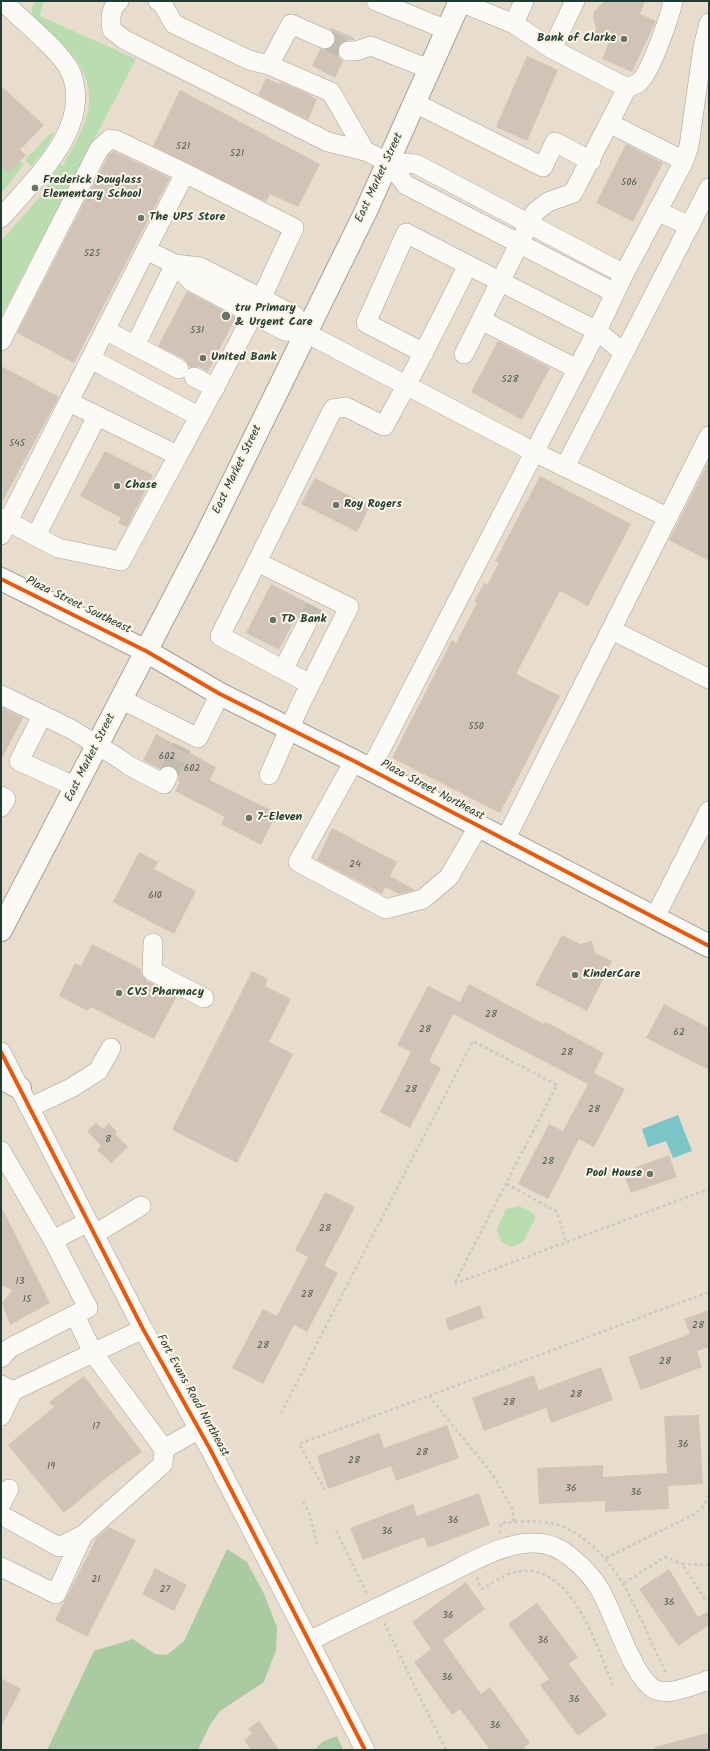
<!DOCTYPE html>
<html>
<head>
<meta charset="utf-8">
<style>
  body { margin:0 }
  #map { position:relative; width:710px; height:1751px; overflow:hidden; background:#e8ddcc; font-family:Kalam,sans-serif }
  canvas { display:block }
  .frame { position:absolute; inset:0; border:2px solid #1f3d34; pointer-events:none }
</style>
</head>
<body>
<div id="map">
<canvas width="710" height="1751"></canvas>
<div class="frame"></div>
</div>
<script>
const c = document.querySelector('canvas').getContext('2d');
c.lineJoin = 'round';
function fill(path, color) {
  c.fillStyle = color;
  c.fill(path, 'evenodd');
}
function trace(path, color, width, dash) {
  c.strokeStyle = color;
  c.lineWidth = width;
  c.lineCap = dash ? 'butt' : 'round';
  c.setLineDash(dash || []);
  c.stroke(path);
}
function label(font, color, halo, rows, align = 'center') {
  c.font = font + ' Kalam,sans-serif';
  c.lineWidth = 4;
  c.setLineDash([]);
  c.textBaseline = 'middle';
  c.strokeStyle = halo;
  c.fillStyle = color;
  for (const [text, x, y, turn = 0] of rows) {
    c.save();
    c.translate(x, y);
    c.rotate((+turn || 0) * Math.PI / 180);
    c.textAlign = isNaN(turn) ? turn : align;
    if (halo) c.strokeText(text, 0, 0);
    c.fillText(text, 0, 0);
    c.restore();
  }
}
fill(new Path2D(`
  M36,1H43L40,16L136,59L1,317V241L43,193L60,164L64,166L65,164L64,163C71,150 80,136 85,122C102,73 65,45 32,18V7Z
  M52,132L54,134L43,153L37,158L32,166L26,162V159Z
  M20,161L24,164L1,194V169L3,167Z
  M519,1206L533,1213L535,1219L523,1242L511,1247L501,1242L497,1229L506,1209Z`), '#baddaf');
fill(new Path2D(`
  M227,1549L247,1562L264,1594L277,1627L276,1650L264,1682L220,1711L210,1725L198,1750H47L94,1651L133,1639L155,1654L167,1655L184,1641Z
  M337,1736L343,1750H315L322,1742Z`), '#aacba2');
fill(new Path2D(`
  M678,1115L692,1151L673,1158L666,1141L648,1147L642,1129Z`), '#7bc4c8');
fill(new Path2D(`
  M605,1H645L640,14L656,21L632,72L602,59L609,42L593,35L596,29L593,17L594,11Z
  M331,28L354,38V40L343,41L338,46L337,51L338,56L343,61L335,78L312,66L320,49L327,50L332,48L335,44L336,37L334,33L330,29Z
  M527,56L558,70L527,141L496,127Z
  M266,78L279,84L280,82L311,95L310,96L317,99L308,120L258,95Z
  M1,86L44,125L20,150L26,155L9,173L1,165Z
  M180,90L320,164L298,207L270,194L266,202L153,146Z
  M626,144L663,163L633,222L596,203Z
  M113,151L170,178L74,363L17,333L108,156Z
  M187,291L236,317L208,372L199,367H190L184,359L158,346Z
  M498,341L550,368L522,420L471,392Z
  M1,366L59,397L1,504Z
  M105,451L153,475L127,527L118,523L121,518L80,496Z
  M709,461V561L669,540Z
  M540,476L631,524L588,606L560,591L516,674L560,696L500,813L392,758L452,640L456,643L477,603L474,602L484,583L487,585L499,563L495,561Z
  M315,478L370,506L357,532L301,504Z
  M271,584L323,611L318,622L316,617L312,613L306,612L301,614L298,618L296,617L279,650L246,633Z
  M1,707L23,718L1,760Z
  M156,734L216,767L210,780L277,813L261,845L221,824L225,817L175,791L180,782L178,781L179,776L177,770L173,766L167,765L160,769L143,760Z
  M332,828L397,862L390,876L415,890L399,894L385,887L382,894L317,860Z
  M139,852L158,862L154,869L196,891L174,934L113,902Z
  M562,935L580,944L592,941L595,953L612,961L587,1011L535,985Z
  M92,944L141,969L142,976L147,981L177,996L154,1039L91,1007L88,1011L59,996L75,963L81,966Z
  M252,971L268,979L265,986L291,999L269,1042L293,1054L237,1163L172,1130Z
  M469,984L544,1024L546,1022L604,1053L594,1073L625,1089L594,1147L579,1139L548,1199L518,1184L549,1124L563,1131L588,1084L514,1046L453,1014L429,1061L441,1068L410,1128L380,1112L411,1052L397,1045L428,986L460,1002Z
  M664,1004L709,1028V1070L646,1038Z
  M96,1123L103,1129L109,1123L117,1132L115,1134L128,1147L111,1163L97,1150L101,1146L87,1131Z
  M669,1155L677,1177L631,1193L623,1172Z
  M325,1192L355,1207L324,1266L338,1273L307,1332L294,1325L263,1384L232,1368L263,1309L277,1316L308,1257L295,1250Z
  M1,1206L50,1303L10,1325L2,1303L12,1290L1,1285Z
  M480,1305L484,1318L449,1331L445,1319Z
  M709,1310V1347L697,1351L702,1367L641,1390L628,1357L690,1334L684,1319Z
  M601,1367L613,1400L551,1423L546,1408L484,1431L472,1398L534,1375L539,1390Z
  M84,1376L142,1452L106,1478L64,1513L8,1445L54,1407L49,1402Z
  M699,1415L703,1484L668,1486L669,1509L605,1512V1501L539,1504L537,1468L603,1465V1477L667,1473L664,1416Z
  M447,1425L459,1458L396,1481L391,1466L328,1489L317,1456L379,1433L384,1448Z
  M479,1493L490,1525L428,1548L424,1537L363,1560L350,1528L413,1504L417,1516Z
  M109,1527L136,1540L87,1637L55,1620L97,1537Z
  M155,1568L187,1585L174,1611L142,1594Z
  M669,1569L698,1617L709,1611V1625L678,1646L639,1589Z
  M466,1582L485,1609L443,1640L481,1694L490,1687L530,1743L521,1750H490L460,1709L452,1715L414,1662L431,1649L412,1622Z
  M537,1603L578,1657L569,1664L607,1715L578,1736L540,1685L549,1679L508,1624Z
  M1,1678L21,1689L1,1727Z
  M259,1721L279,1750H251L244,1740L252,1734L248,1729Z
  M707,1733H709V1750H655V1747Z`), '#d2c3b7');
trace(new Path2D(`
  M325,39L348,51
  M307,623L315,607
  M168,776L182,747`), '#c0bdae', 19, [19, 10]);
const minor = new Path2D(`
  M119,1C110,9 110,19 112,30L125,40L328,142L365,151L388,162L406,185L615,293
  M158,1L162,3L174,24L249,60L269,65L331,92L365,151
  M376,1L447,30
  M575,1L552,49L627,88
  M460,2L514,24L552,49
  M514,24L524,1
  M348,51H356L371,46L429,69
  M269,65L291,24L325,39
  M415,103L543,167L555,142L591,161
  M609,123L684,161
  M388,162L416,164L624,274
  M657,211L690,226
  M1,218C33,180 93,128 71,73C62,52 20,18 2,1
  M146,250L175,264L200,267L288,312L295,316L306,333
  M175,264L191,281L281,329L285,331L306,333L534,452L667,517
  M468,265L597,331L624,353
  M481,320L577,369
  M105,330L179,369
  M1,341L99,149L110,139L116,140L185,173
  M135,346L175,264
  M464,354L535,212L548,202L573,193L627,88C630,86 635,85 638,83C650,75 670,16 673,1
  M91,359L198,416
  M194,377L215,388
  M69,402L177,455
  M565,467L709,188
  M1,518L58,548L121,561C165,478 211,397 253,314
  M1,535L185,173L294,228L261,299
  M36,536L97,416
  M257,562L333,409L346,407L384,426C414,373 441,319 468,265L406,233L366,323L424,353
  M612,630L709,679
  M283,670L307,623
  M1,695L71,729L120,759L128,765L164,784L168,776
  M121,699L198,738L220,694
  M42,716L19,761L76,787
  M354,761L298,862L386,909L423,899L449,877L478,827
  M370,770L597,331L624,274L684,161L689,146L703,47L709,23
  M269,775L300,705L349,607L257,562L220,636L310,684
  M1,796L6,799L1,807
  M505,840L709,436
  M655,917L709,811
  M153,943L152,971L204,998
  M1,1052L143,1329L210,1449L365,1750
  M31,1107L71,1088L98,1071L111,1048
  M1,1151L53,1240
  M95,1234L141,1206
  M75,1315L93,1353L164,1449L199,1429
  M1,1358L10,1348L88,1308L53,1240L88,1222
  M1,1385L13,1391L143,1329
  M1,1416L13,1391
  M1,1504L9,1489
  M1,1515L59,1547L83,1535
  M1,1567L56,1594L83,1535L163,1464L164,1449
  M309,1641C351,1620 394,1600 437,1579C465,1566 501,1543 532,1543C548,1542 562,1549 573,1559C584,1568 592,1577 599,1588C614,1612 633,1680 656,1690C670,1696 696,1684 709,1680`);
const major = new Path2D(`
  M1,579L146,651L220,694L354,761L709,946
  M1,930L205,538L366,211L460,1
  M1,1078L20,1088`);
trace(minor, '#a4a197', 20);
trace(major, '#a4a197', 24);
trace(new Path2D(`
  M507,1184L557,1212L566,1242
  M429,1396L493,1475L512,1508L514,1522
  M281,1413L473,1041L557,1085L454,1284L709,1189
  M709,1455V1463
  M325,1490L299,1444L709,1292
  M303,1502L310,1515L317,1544
  M336,1531L367,1594
  M500,1533L501,1523C519,1522 540,1519 558,1525C567,1527 575,1533 582,1538C628,1570 641,1627 667,1674
  M606,1558L695,1514L704,1506L709,1494
  M709,1565L682,1564L706,1601L709,1599
  M477,1577L480,1586L482,1589C490,1584 498,1579 506,1575C569,1550 595,1644 613,1685
  M624,1583L665,1557L682,1564
  M384,1623L446,1750`), '#c9c9c4', 2.5, [3, 3]);
trace(minor, '#fcfaf7', 19);
trace(major, '#fcfaf7', 22);
trace(new Path2D(`
  M1,579L146,651L220,694L354,761L709,946
  M1,1052L143,1329L210,1449L365,1750`), '#e8590c', 4);
for (const [x, y, r, color] of [
  [624,39,4,"#657569"],
  [35,188,4,"#657569"],
  [141,218,4,"#657569"],
  [226,316,5,"#657569"],
  [203,358,4,"#657569"],
  [117,486,4,"#657569"],
  [336,505,4,"#657569"],
  [273,620,4,"#657569"],
  [249,818,4,"#657569"],
  [575,975,4,"#657569"],
  [119,993,4,"#657569"],
  [650,1174,4,"#657569"]
]) {
  const dot = new Path2D();
  dot.arc(x, y, r, 0, 2 * Math.PI);
  c.fillStyle = color;
  c.fill(dot);
  trace(dot, '#fcf5e5', 1.5);
}
label('10px', '#4c5e55', null, [
  ["521",183,147],
  ["521",237,154],
  ["506",629,183],
  ["525",92,254],
  ["531",197,331],
  ["528",510,380],
  ["545",17,444],
  ["550",476,727],
  ["602",167,757],
  ["602",192,769],
  ["24",355,865],
  ["610",155,896],
  ["28",491,1015],
  ["28",425,1030],
  ["62",679,1033],
  ["28",567,1053],
  ["28",411,1090],
  ["28",594,1110],
  ["8",108,1140],
  ["28",548,1162],
  ["28",325,1229],
  ["13",20,1282],
  ["28",307,1295],
  ["15",27,1300],
  ["28",698,1326],
  ["28",263,1346],
  ["28",665,1362],
  ["28",576,1395],
  ["28",509,1403],
  ["17",96,1427],
  ["36",683,1445],
  ["28",422,1453],
  ["28",354,1461],
  ["19",51,1467],
  ["36",571,1489],
  ["36",636,1493],
  ["36",453,1521],
  ["36",387,1532],
  ["21",96,1580],
  ["27",165,1590],
  ["36",669,1603],
  ["36",448,1616],
  ["36",543,1641],
  ["36",447,1678],
  ["36",574,1700],
  ["36",495,1726]
]);
label('bold 12px', '#1f3d34', '#fcf5e5', [
  ["Bank of Clarke",616,39,"right"],
  ["Frederick Douglass",43,181],
  ["Elementary School",43,195],
  ["The UPS Store",149,218],
  ["tru Primary",235,309],
  ["& Urgent Care",235,323],
  ["United Bank",211,358],
  ["Chase",125,486],
  ["Roy Rogers",344,505],
  ["TD Bank",281,620],
  ["7-Eleven",257,818],
  ["KinderCare",583,975],
  ["CVS Pharmacy",127,993],
  ["Pool House",642,1174,"right"]
], 'left');
label('12px', '#1f3d34', '#fcf5e5', [
  ["East Market Street",380,178,-65],
  ["East Market Street",238,470,-64],
  ["Plaza Street Southeast",78,606,26],
  ["East Market Street",91,758,-63],
  ["Plaza Street Northeast",432,791,28],
  ["Fort Evans Road Northeast",192,1396,61]
]);
</script>
</body>
</html>
